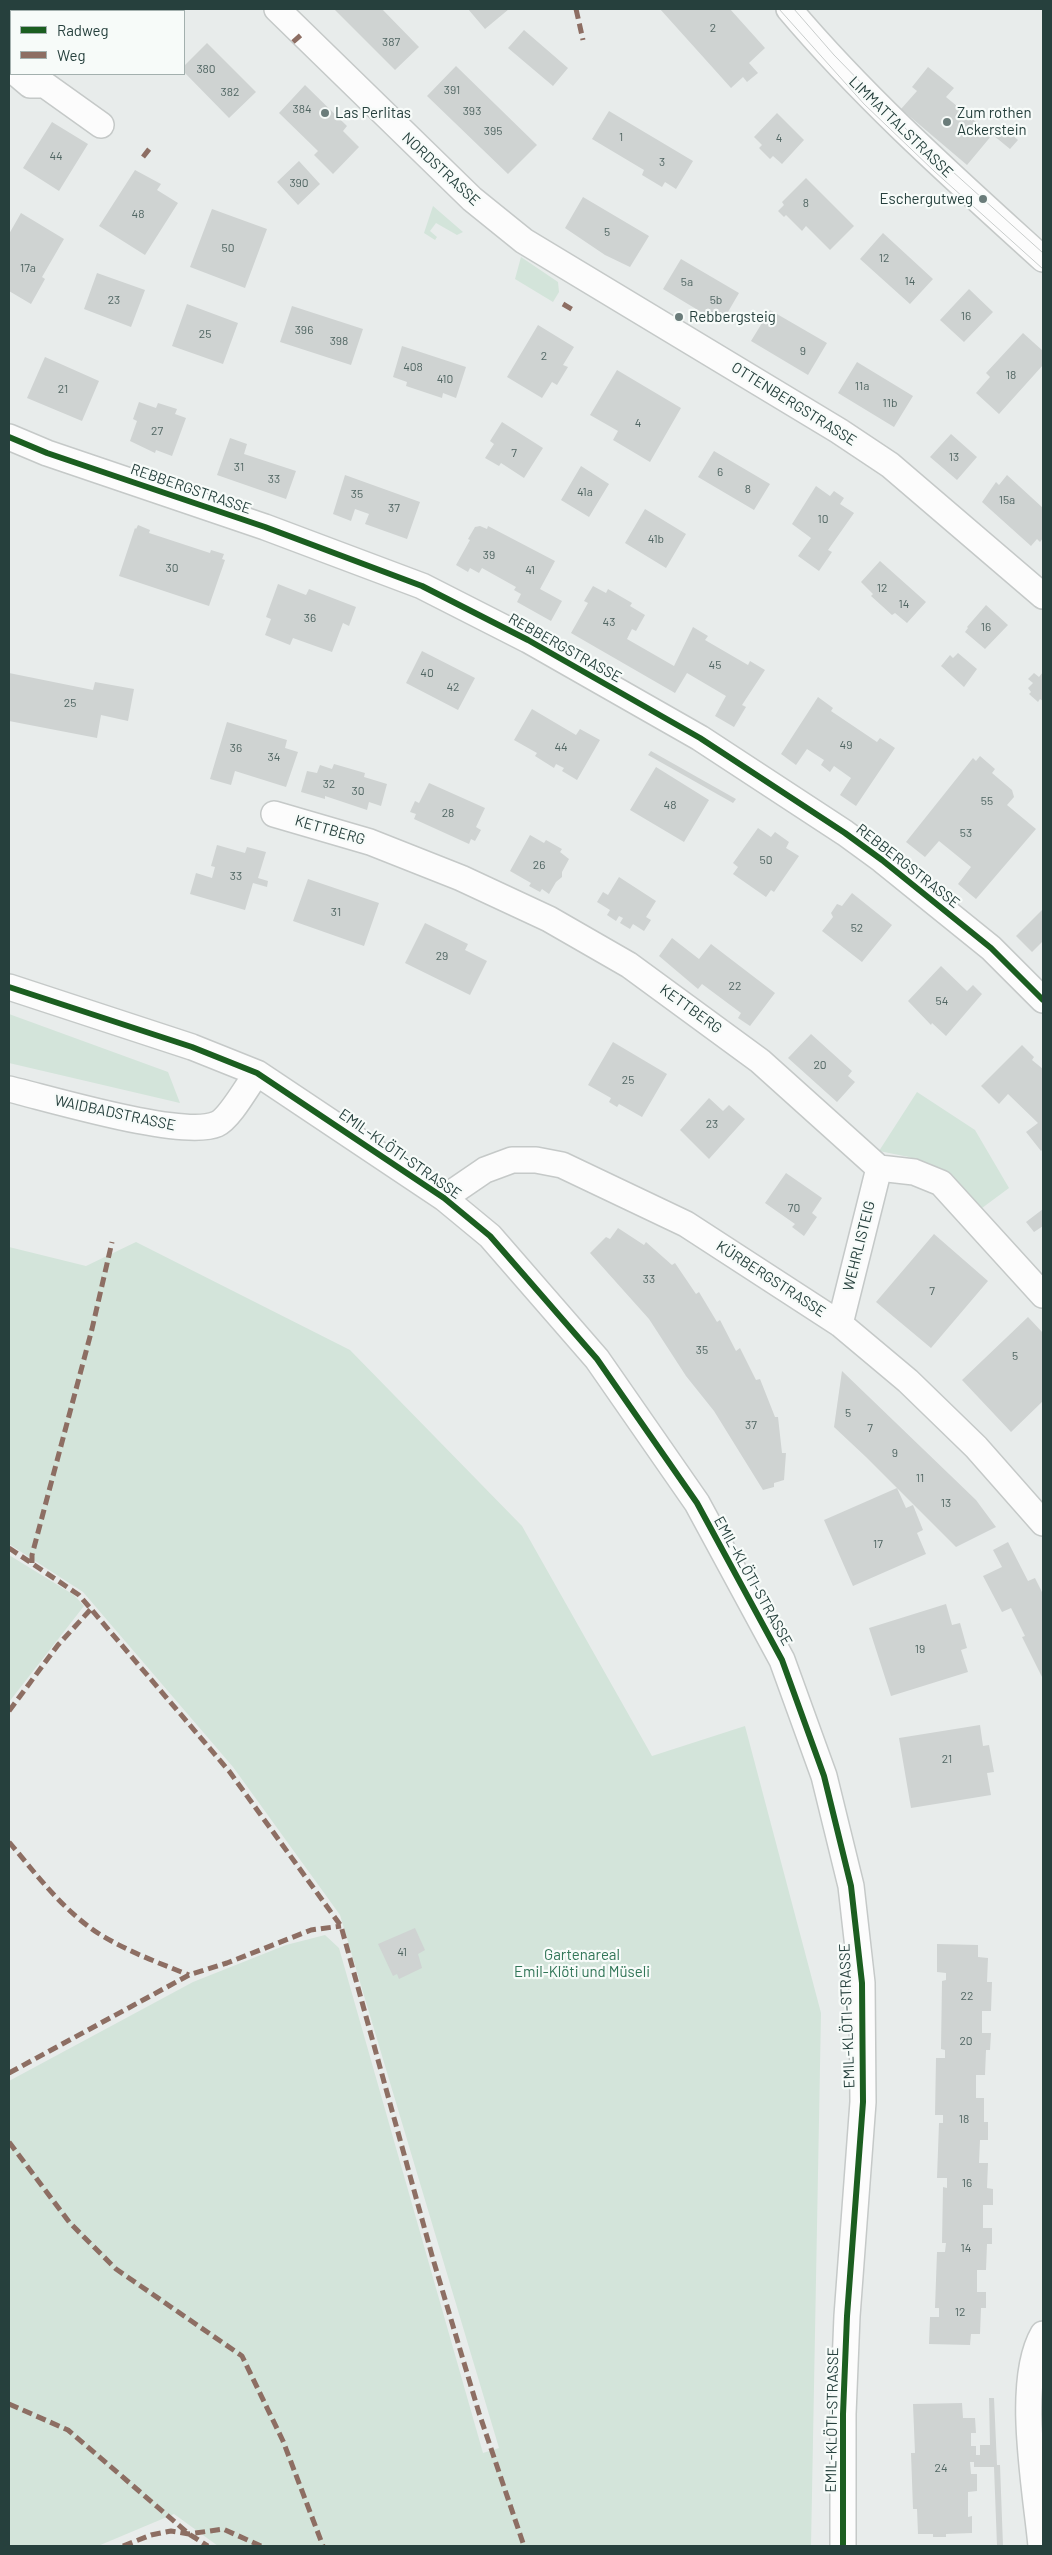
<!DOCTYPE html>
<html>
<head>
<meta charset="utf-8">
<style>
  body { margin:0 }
  #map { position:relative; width:1052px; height:2555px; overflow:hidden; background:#e8eceb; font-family:Barlow,sans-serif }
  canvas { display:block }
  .frame { position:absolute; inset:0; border:10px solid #26403d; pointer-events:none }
  .legend { position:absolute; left:10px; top:10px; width:175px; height:65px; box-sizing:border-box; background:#f7fbf9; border:1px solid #a3b0ae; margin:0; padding:6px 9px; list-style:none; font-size:15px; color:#26403d }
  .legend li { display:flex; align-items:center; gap:10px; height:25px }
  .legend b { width:25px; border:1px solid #a3b0ae }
</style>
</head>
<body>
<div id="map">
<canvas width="1052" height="2555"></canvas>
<div class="frame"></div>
<ul class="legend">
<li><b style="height:6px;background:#1b5e20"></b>Radweg</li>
<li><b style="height:6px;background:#8d6e63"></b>Weg</li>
</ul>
</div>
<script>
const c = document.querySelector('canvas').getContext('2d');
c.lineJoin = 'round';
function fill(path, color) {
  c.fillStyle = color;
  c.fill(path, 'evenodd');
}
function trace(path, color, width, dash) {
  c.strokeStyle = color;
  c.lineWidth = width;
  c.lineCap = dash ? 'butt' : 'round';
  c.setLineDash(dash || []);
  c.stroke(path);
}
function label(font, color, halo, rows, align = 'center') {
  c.font = font + ' Barlow,sans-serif';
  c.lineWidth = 4.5;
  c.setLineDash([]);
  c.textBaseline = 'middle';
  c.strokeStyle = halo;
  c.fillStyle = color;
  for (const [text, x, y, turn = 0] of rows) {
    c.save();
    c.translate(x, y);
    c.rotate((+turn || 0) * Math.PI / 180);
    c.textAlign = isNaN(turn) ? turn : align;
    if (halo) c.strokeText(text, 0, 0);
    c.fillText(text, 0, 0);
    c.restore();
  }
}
fill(new Path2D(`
  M433,206L463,232L457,235L436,223L430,231L437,237L435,240L424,233Z
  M521,257L558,282L559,292L553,302L515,279Z
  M9,1014L168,1072L180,1103L9,1063Z
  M917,1092L975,1130L1009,1188L978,1211L945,1174L909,1157L879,1151Z
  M136,1242L350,1350L522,1526L652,1756L745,1726L821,2013L811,2546H218L174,2514L98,2546H9V2081L193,1982L286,1945L325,1935L339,1948L483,2453L499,2448L340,1915L233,1767L83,1592L9,1544V1247L86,1266Z
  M9,1555L74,1595L84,1606L9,1702Z`), '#d3e4da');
fill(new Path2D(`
  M104,9H172L174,11H107Z
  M334,9H382L419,47L395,70Z
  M468,9H509L485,29Z
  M660,9H730L765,48L749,63L758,73L747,82L743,77L731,88Z
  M524,30L568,68L553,86L508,48Z
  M207,43L256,92L229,118L184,72V66Z
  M456,66L537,145L508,174L427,96Z
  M928,67L954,88L946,97L992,135L967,165L901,109L917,91L912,87Z
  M305,85L347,126L343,131L359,147L333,174L314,155L318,151L279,113Z
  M609,111L693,161L676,189L665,182L662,187L642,175L644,170L592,139Z
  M777,113L804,140L782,164L773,156L770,159L759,148L762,145L754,137Z
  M52,122L88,144L59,191L23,168Z
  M1001,125L1018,140L1010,149L993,135Z
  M299,161L320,184L298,205L277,182Z
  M135,170L161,184L157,190L178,203L145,255L99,226Z
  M806,178L854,226L830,250L806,226L802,231L786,215L784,217L778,211L784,205L782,202Z
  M583,197L649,236L630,267L605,255L565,228Z
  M212,209L267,229L245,288L190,267Z
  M21,213L64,239L42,277L45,279L31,304L9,291V234Z
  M883,233L933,279L910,304L860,259Z
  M681,259L739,293L721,324L663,289Z
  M97,273L145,290L131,327L84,309Z
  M969,289L993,312L964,342L940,320Z
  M187,304L238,323L223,364L172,346Z
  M292,306L363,329L351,365L280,342Z
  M770,310L827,343L808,375L751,341Z
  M538,325L574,347L563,365L568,367L557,385L552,382L542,398L507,377Z
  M1023,333L1043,351V365L999,414L976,393L990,377L986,373Z
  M402,346L466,367L456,398L443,393L442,398L406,386L407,382L393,377Z
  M45,357L99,381L82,421L27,398Z
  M857,362L913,396L894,427L838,393Z
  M617,370L681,408L650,462L613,440L618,431L590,415Z
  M139,402L156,408L158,403L177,409L175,414L186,418L172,456L156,450L155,453L130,441L137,421L133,419Z
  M502,422L543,448L524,478L501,463L499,466L485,458L494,444L490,441Z
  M951,434L977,457L957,480L930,457Z
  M230,438L247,444L244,454L296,471L286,499L217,475Z
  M714,451L770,484L754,510L698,477Z
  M581,466L609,484L589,517L561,500Z
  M345,475L420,502L407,539L365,524L369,514L355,509L351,521L333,514Z
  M1007,475L1043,508V538L1040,542L1037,539L1031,546L982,502L996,482L999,485Z
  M816,486L830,496L834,491L844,498L840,504L854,513L828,550L832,552L819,571L798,556L811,538L792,524Z
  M645,509L686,534L666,568L625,543Z
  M138,525L150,530L149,533L210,553L211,550L224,554L222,559L225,560L209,606L119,576L135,528L136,529Z
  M480,526L487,529L488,526L555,561L540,589L562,601L551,621L517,602L521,594L514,590L516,587L482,568L479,573L470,568L468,572L456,565L470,540L468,539L475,527Z
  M880,561L926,602L907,623L895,613L892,615L871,596L873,594L861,582Z
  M278,584L306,595L309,589L356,607L349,626L343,623L332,652L293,638L290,645L265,635L271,619L266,617Z
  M593,586L606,593L608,589L632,603L630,606L645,615L636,631L632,629L627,639L674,666L693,627L708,636L705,640L748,665L750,661L765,670L742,705L746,707L734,727L715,716L726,696L687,673L675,693L571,633L588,603L584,601Z
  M986,605L1008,625L985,649L965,632L968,628L967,627Z
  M422,651L475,678L458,710L406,683Z
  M958,653L977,669L964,687L941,666L950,655L953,658Z
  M1043,672V701L1040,699L1038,702L1029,694L1031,692L1028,688L1033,683L1028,679L1034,673L1039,677Z
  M9,673L93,690L95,682L134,689L128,721L101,715L97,738L9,721Z
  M818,697L833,708L831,711L877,742L880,738L895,748L856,806L840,795L851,778L834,766L830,772L821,765L824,760L807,749L796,765L781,754Z
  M532,709L576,735L580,729L600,740L577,780L562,771L564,768L556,764L554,768L535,756L537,753L514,740Z
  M227,722L287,740L285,748L298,752L286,787L235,771L231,785L210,779Z
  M651,751L736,799L733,803L648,755Z
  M980,756L995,769L992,773L1012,790L1014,797L1007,805L1036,829L976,899L958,884L971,867L939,841L925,857L906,842L973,758L976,761Z
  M334,764L365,773L364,777L387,784L381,806L369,802L367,810L325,796V799L301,792L307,771L317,773L320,765L332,769Z
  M656,767L709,800L684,842L630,810Z
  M429,783L485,808L476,827L481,830L475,841L471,839L469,844L414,819L416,814L410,812L415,801L419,803Z
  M758,828L771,837L775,832L789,842L786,848L799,856L774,892L771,890L766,897L733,874L738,867L733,863Z
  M530,835L544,843L546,840L562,849L560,852L569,859L562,872V877L556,882L549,894L542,889L540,892L529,886L531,883L510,871Z
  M217,845L245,853L247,847L266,852L258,878L268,881L267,887L253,883L245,910L190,894L196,873L212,878L215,867L211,866Z
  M619,877L656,901L646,917L651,920L644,931L633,924L630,929L620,923L623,918L619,916L616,921L607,915L610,910L597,902L603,892L608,895Z
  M308,879L379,903L364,946L293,921Z
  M852,893L892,925L862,962L822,931L833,917L831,913L837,904L842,906Z
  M1043,909V941L1032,952L1016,936Z
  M425,923L468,944L465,950L487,961L470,995L405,963Z
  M672,938L699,959L711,944L775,993L750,1026L738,1018L741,1013L702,984L698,989L659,956Z
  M941,966L967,991L973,985L982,994L946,1036L932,1023L931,1025L908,1001Z
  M811,1034L852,1071L848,1076L855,1082L837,1102L788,1058Z
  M613,1042L667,1074L642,1117L619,1104L617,1107L609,1102L611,1098L588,1085Z
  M1022,1045L1034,1057L1032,1060L1043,1069V1149L1041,1151L1026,1132L1038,1123L1008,1094L999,1104L981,1086Z
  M709,1098L723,1111L729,1105L745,1119L709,1159L680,1130Z
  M786,1173L822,1198L812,1213L817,1217L804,1236L792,1227L795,1224L765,1203Z
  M1043,1209V1226L1034,1232L1026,1222Z
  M618,1228L644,1245L646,1242L672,1265L675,1263L696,1294L699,1292L717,1322L720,1320L736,1351L740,1348L756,1380L760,1379L775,1417H778L782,1453H786L784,1480L774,1483V1487L763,1490L714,1411L686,1376L649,1319L590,1253L606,1237L610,1239Z
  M934,1234L988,1281L931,1348L876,1302Z
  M1028,1317L1043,1333V1401L1011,1432L962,1380Z
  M842,1371L976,1500L996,1527L956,1547L866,1457L834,1427Z
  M897,1488L906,1508L913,1505L923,1530L917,1533L926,1554L853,1586L824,1520Z
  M1008,1542L1028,1581L1035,1578L1043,1594V1679L1022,1637L1025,1636L1011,1608L1002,1612L983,1576L1002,1567L993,1550Z
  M946,1604L952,1625L960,1623L967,1648L961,1650L968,1672L891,1696L869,1628Z
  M980,1725L983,1746L989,1745L994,1772L987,1773L991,1795L911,1808L899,1738Z
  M415,1928L425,1950L418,1954L422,1968L399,1979L397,1974L393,1976L378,1944Z
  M937,1944L978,1945V1957L988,1958L987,1982H992L991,2011H982V2033H991L990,2050H986L985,2075H976V2098H984V2122H988V2140H980L979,2163H988L987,2188L993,2189V2205H983V2228H992V2244H987L986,2270H977V2292H986V2308H981L980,2334H971L970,2345L929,2344L930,2317H939V2308H935L937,2252H945L946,2243H942L943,2187L947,2188V2178H937L939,2123H943V2115H935L936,2058H945V2050L941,2049L942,1981L946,1980V1973L937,1972Z
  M989,2398H994L997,2465H1000L1003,2546H997L994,2467H974V2462H970L971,2474H977V2491L968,2492V2517L972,2516V2533L946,2534V2537H933V2534H918L917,2509H913L911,2453H915L913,2404L962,2403L963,2418H975L976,2433H971V2446H976V2455H980V2445H990Z`), '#cfd3d2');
const minor = new Path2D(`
  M277,9L472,199L524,241L839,431L890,465L1043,596
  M789,9C866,100 955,179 1043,259
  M17,74L30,85H45L101,125
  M9,437L47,453L265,527L422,586L528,640L700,738L845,833L882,860L991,948L1043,1000
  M274,814L370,842L461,878L549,919L629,965L760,1061L879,1168L914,1172L941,1183L1043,1295
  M9,987L192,1047L257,1073L444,1198L490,1236L597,1359L697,1503L782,1660L824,1776L851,1886L862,1983L863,2102L847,2316L843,2414V2546
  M9,1089C51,1099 183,1139 217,1124C230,1118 248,1085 257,1073
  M444,1198L485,1170L512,1160H536L562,1165L686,1224L840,1324L908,1381L976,1447L1043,1523
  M840,1324L879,1168
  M1041,2546C1036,2491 1015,2382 1043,2334`);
trace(minor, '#c5c9c8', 28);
trace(minor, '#fcfcfc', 25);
trace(new Path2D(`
  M779,9L864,104L934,171L1043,269
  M794,9L834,55L912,135L1043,253`), '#c9cdcc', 1);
trace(new Path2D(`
  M576,9L583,40
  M293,42L302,34
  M143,157L150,148
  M563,304L575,311
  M9,1548L79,1595L229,1771L341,1926L433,2259L479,2413L524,2546
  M32,1563V1555L92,1329L112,1242
  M9,1711L58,1645L91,1609
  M9,1842C37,1875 64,1912 101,1935C129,1952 159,1963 189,1975
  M9,2073L189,1975L227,1963L311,1930L341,1926
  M9,2142L70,2223L116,2269L242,2356L283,2441L323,2546
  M9,2404L68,2430L189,2534L208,2546
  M123,2546L151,2535L171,2531L189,2534L223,2529L261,2546`), '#8d6e63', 5, [10, 5]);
trace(new Path2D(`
  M9,437L47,453L265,527L422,586L528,640L700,738L845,833L882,860L991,948L1043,1000
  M9,987L192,1047L257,1073L444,1198L490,1236L597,1359L697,1503L782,1660L824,1776L851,1886L862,1983L863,2102L847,2316L843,2414V2546`), '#1b5e20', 6);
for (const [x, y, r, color] of [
  [325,113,5,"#6a7c7a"],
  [947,122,5,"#6a7c7a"],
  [983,199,5,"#6a7c7a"],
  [679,317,5,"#6a7c7a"]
]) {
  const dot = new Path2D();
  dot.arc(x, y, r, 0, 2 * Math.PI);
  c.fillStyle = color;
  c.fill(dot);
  trace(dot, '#f7fbf9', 2);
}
label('12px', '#516663', null, [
  ["2",713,28],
  ["387",391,42],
  ["380",206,69],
  ["391",452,90],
  ["382",230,92],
  ["384",302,109],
  ["393",472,111],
  ["395",493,131],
  ["1",621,137],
  ["4",779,138],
  ["44",56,156],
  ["3",662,162],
  ["390",299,183],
  ["8",806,203],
  ["48",138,214],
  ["5",607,232],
  ["50",228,248],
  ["12",884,258],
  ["17a",28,268],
  ["14",910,281],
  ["5a",687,282],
  ["23",114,300],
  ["5b",716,300],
  ["16",966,316],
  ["396",304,330],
  ["25",205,334],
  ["398",339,341],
  ["9",803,351],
  ["2",544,356],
  ["408",413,367],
  ["18",1011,375],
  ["410",445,379],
  ["11a",862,386],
  ["21",63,389],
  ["11b",890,403],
  ["4",638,423],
  ["27",157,431],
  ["7",514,453],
  ["13",954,457],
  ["31",239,467],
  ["6",720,472],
  ["33",274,479],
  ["8",748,489],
  ["41a",585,492],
  ["35",357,494],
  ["15a",1007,500],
  ["37",394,508],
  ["10",823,519],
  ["41b",656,539],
  ["39",489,555],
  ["30",172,568],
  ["41",530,570],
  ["12",882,588],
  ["14",904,604],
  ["36",310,618],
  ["43",609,622],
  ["16",986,627],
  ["45",715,665],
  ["40",427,673],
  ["42",453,687],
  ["25",70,703],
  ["49",846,745],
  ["44",561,747],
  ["36",236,748],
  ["34",274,757],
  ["32",329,784],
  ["30",358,791],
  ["55",987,801],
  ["48",670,805],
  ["28",448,813],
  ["53",966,833],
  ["50",766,860],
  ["26",539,865],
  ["33",236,876],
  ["31",336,912],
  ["52",857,928],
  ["29",442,956],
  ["22",735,986],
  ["54",942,1001],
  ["20",820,1065],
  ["25",628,1080],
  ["23",712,1124],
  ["70",794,1208],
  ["33",649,1279],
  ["7",932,1291],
  ["35",702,1350],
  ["5",1015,1356],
  ["5",848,1413],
  ["37",751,1425],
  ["7",870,1428],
  ["9",895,1453],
  ["11",920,1478],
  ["13",946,1503],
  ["17",878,1544],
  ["19",920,1649],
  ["21",947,1759],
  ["41",402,1952],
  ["22",967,1996],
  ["20",966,2041],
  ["18",964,2119],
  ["16",967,2183],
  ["14",966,2248],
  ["12",960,2312],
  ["24",941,2468]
]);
label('15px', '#26403d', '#f7fbf9', [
  ["Las Perlitas",335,113],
  ["Zum rothen",957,113],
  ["Ackerstein",957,130],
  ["Eschergutweg",973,199,"right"],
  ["Rebbergsteig",689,317]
], 'left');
label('15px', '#26403d', '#f7fbf9', [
  ["LIMMATTALSTRASSE",901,127,44],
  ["NORDSTRASSE",441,169,43],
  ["OTTENBERGSTRASSE",794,404,32],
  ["REBBERGSTRASSE",191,489,19],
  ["REBBERGSTRASSE",565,648,29],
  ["KETTBERG",330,830,16],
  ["REBBERGSTRASSE",908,866,38],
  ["KETTBERG",691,1009,36],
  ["WAIDBADSTRASSE",115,1113,12],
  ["EMIL-KLÖTI-STRASSE",400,1154,35],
  ["WEHRLISTEIG",859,1246,-76],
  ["KÜRBERGSTRASSE",771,1279,33],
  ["EMIL-KLÖTI-STRASSE",753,1581,61],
  ["EMIL-KLÖTI-STRASSE",847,2016,-92],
  ["EMIL-KLÖTI-STRASSE",832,2420,-89]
]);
label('15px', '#317557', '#f7fbf9', [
  ["Gartenareal",582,1955],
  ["Emil-Klöti und Müseli",582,1972]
]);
</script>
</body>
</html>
